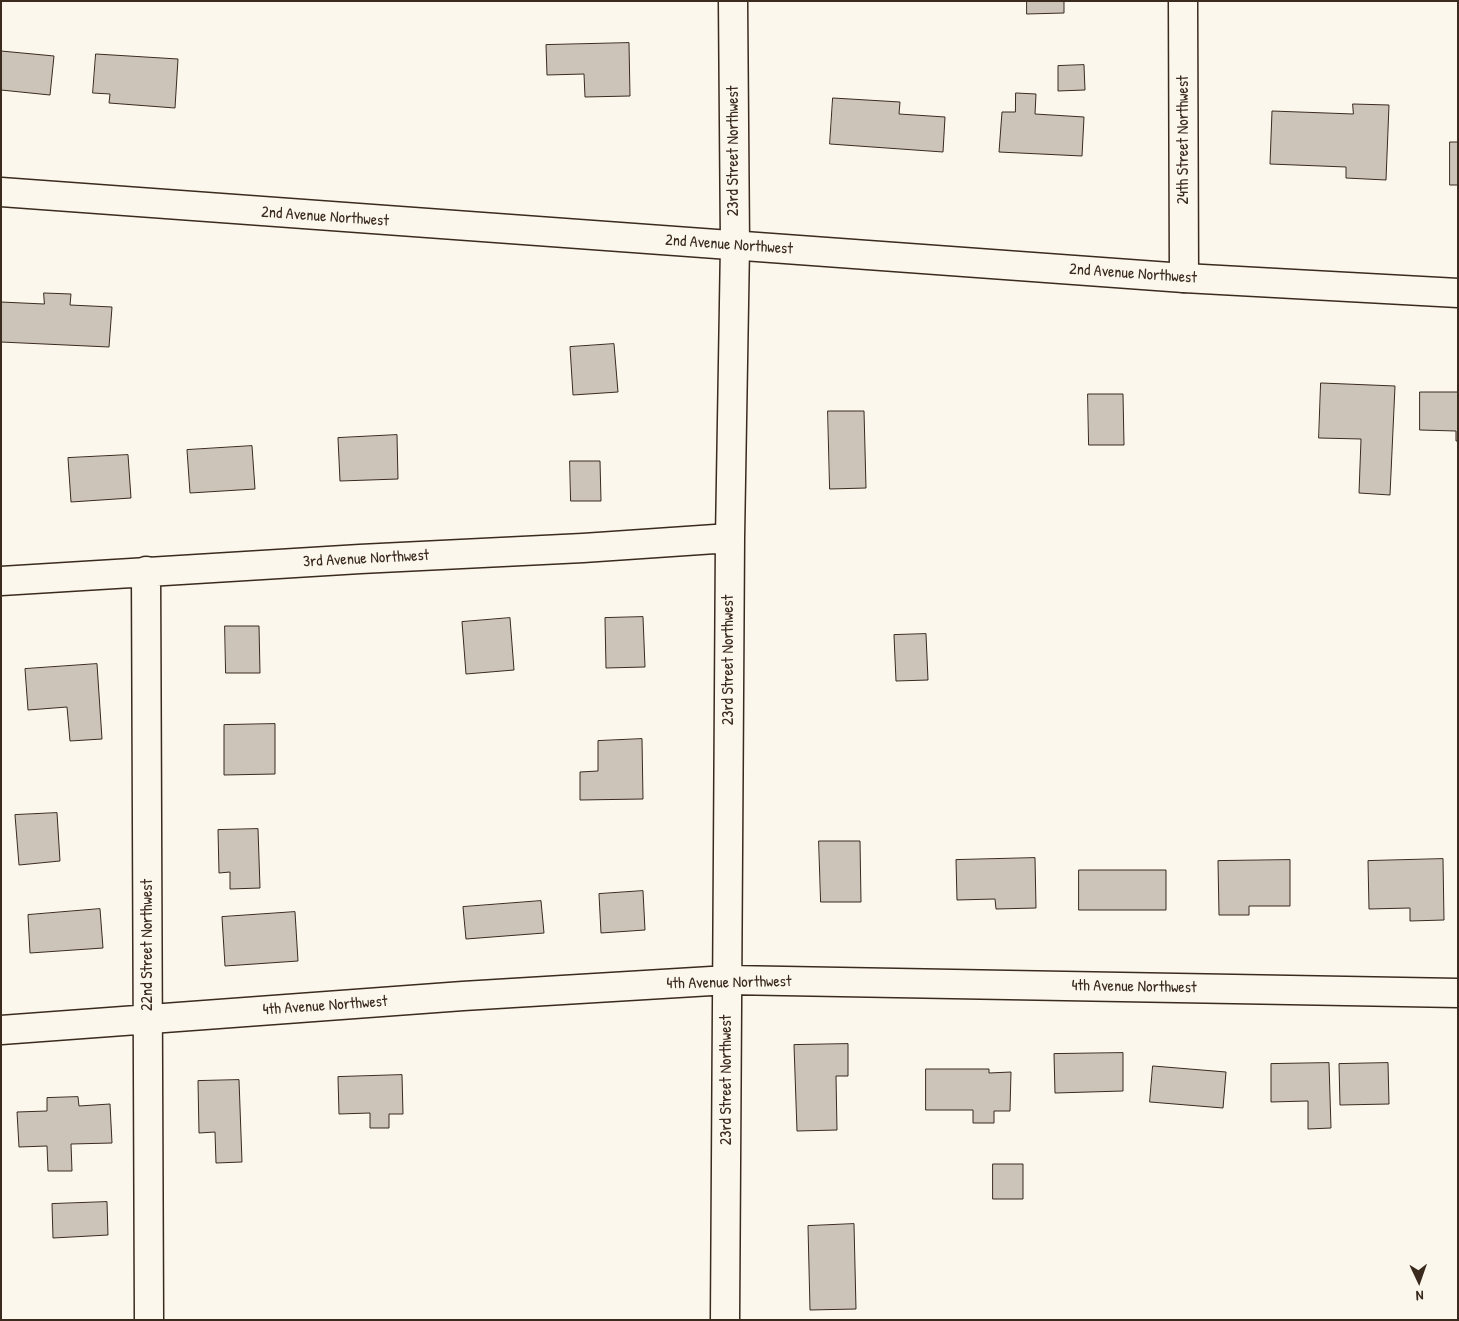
<!DOCTYPE html>
<html>
<head>
<meta charset="utf-8">
<style>
  body { margin:0 }
  #map { position:relative; width:1459px; height:1321px; overflow:hidden; background:#fbf7ec; font-family:"Patrick Hand",sans-serif }
  canvas { display:block }
  .frame { position:absolute; inset:0; border:2px solid #3b2a1e; pointer-events:none }
  .north { position:absolute; left:1394px; top:1256px; width:50px; height:50px; -webkit-text-stroke:4px #fbf7ec; paint-order:stroke; rotate:177deg; font-size:14px; font-weight:700; line-height:20px; text-align:center; color:#3b2a1e }
  .north::after { content:''; display:block; margin:auto; width:18px; height:22px; background:#3b2a1e; clip-path:polygon(50% 0,100% 100%,50% 72%,0 100%) }
</style>
</head>
<body>
<div id="map">
<canvas width="1459" height="1321"></canvas>
<div class="frame"></div>
<div class="north">N</div>
</div>
<script>
const c = document.querySelector('canvas').getContext('2d');
c.lineJoin = 'round';
function fill(path, color) {
  c.fillStyle = color;
  c.fill(path, 'evenodd');
}
function trace(path, color, width, dash) {
  c.strokeStyle = color;
  c.lineWidth = width;
  c.lineCap = dash ? 'butt' : 'round';
  c.setLineDash(dash || []);
  c.stroke(path);
}
function label(font, color, halo, rows, align = 'center') {
  c.font = font + ' "Patrick Hand",sans-serif';
  c.lineWidth = 4;
  c.setLineDash([]);
  c.textBaseline = 'middle';
  c.strokeStyle = halo;
  c.fillStyle = color;
  for (const [text, x, y, turn = 0] of rows) {
    c.save();
    c.translate(x, y);
    c.rotate((+turn || 0) * Math.PI / 180);
    c.textAlign = isNaN(turn) ? turn : align;
    if (halo) c.strokeText(text, 0, 0);
    c.fillText(text, 0, 0);
    c.restore();
  }
}
const building = new Path2D(`
  M1027,1H1064V13L1027,14Z
  M629,43L630,96L585,97L584,74L547,75L546,45Z
  M1,51L54,56L50,95L1,90Z
  M96,54L178,59L175,108L109,103L110,94L93,93Z
  M1084,65L1085,90L1058,91V66Z
  M1016,93L1036,94L1035,114L1084,117L1082,156L999,152L1002,112H1015Z
  M833,98L900,102L899,114L945,117L943,152L830,144Z
  M1353,104L1389,105L1386,180L1346,178V167L1270,164L1272,111L1353,114Z
  M1450,142H1458V185H1450Z
  M44,293L71,294L70,305L112,307L109,347L1,342V302L44,304Z
  M614,344L618,392L573,395L570,347Z
  M1321,383L1395,386L1390,495L1359,493L1361,439L1319,438Z
  M1420,392H1458V441H1456V431L1420,430Z
  M1088,394H1123L1124,445H1089Z
  M828,411H864L866,488L830,489Z
  M397,435L398,479L340,481L338,438Z
  M252,446L255,489L190,493L187,450Z
  M128,455L131,498L71,502L68,458Z
  M570,461H600L601,501H571Z
  M643,617L645,667L606,668L605,618Z
  M510,618L514,670L466,674L462,622Z
  M225,626H259L260,673H226Z
  M926,634L928,680L896,681L894,635Z
  M97,664L102,739L70,741L67,707L28,710L25,669Z
  M275,724V774L224,775V725Z
  M642,739L643,799L580,800V772L598,771V741Z
  M57,813L60,861L19,865L15,815Z
  M258,829L260,888L230,889V872L219,873L218,830Z
  M819,841H860L861,902H821Z
  M1035,858L1036,908L996,909L995,899L957,900L956,860Z
  M1443,859L1444,920L1410,921V908L1369,909L1368,861Z
  M1290,860V906H1249V915H1219L1218,861Z
  M1079,870H1166V910H1079Z
  M643,891L645,930L601,933L599,894Z
  M541,901L544,933L466,939L463,907Z
  M100,909L103,948L30,953L28,915Z
  M295,912L298,961L225,966L222,917Z
  M848,1044V1076H836L837,1130L797,1131L794,1045Z
  M1123,1053V1091L1055,1093L1054,1054Z
  M1329,1063L1331,1128L1308,1129V1101L1271,1102V1064Z
  M1388,1063L1389,1104L1340,1105L1339,1064Z
  M1153,1066L1226,1072L1223,1108L1150,1102Z
  M926,1069H989V1073L1011,1072L1010,1111H994V1123H973V1110H926Z
  M402,1075L403,1114H389V1128H370V1113L339,1114L338,1077Z
  M239,1080L242,1162L216,1163L215,1132L199,1133L198,1081Z
  M78,1097L79,1106L110,1104L112,1143L71,1144L72,1171H48L47,1146L19,1147L17,1112L47,1111V1098Z
  M993,1164H1023V1199H993Z
  M107,1202L108,1235L53,1238L52,1204Z
  M854,1224L856,1309L810,1310L808,1226Z`);
fill(building, '#ccc4b9');
trace(building, '#3b2a1e', 1);
const minor = new Path2D(`
  M1183,1L1184,278
  M146,571L149,1320
  M1,581L360,559L583,548L730,538
  M1,1030L463,996L728,980L1458,993
  M725,1320L730,538L735,245L733,1`);
const major = new Path2D(`
  M1,192L1184,278L1458,293`);
trace(minor, '#3b2a1e', 31);
trace(major, '#3b2a1e', 31);
trace(minor, '#fbf7ec', 28);
trace(major, '#fbf7ec', 28);
label('16px', '#3b2a1e', '#fbf7ec', [
  ["24th Street Northwest",1184,140,-90],
  ["23rd Street Northwest",734,151,-90],
  ["2nd Avenue Northwest",325,217,4],
  ["2nd Avenue Northwest",729,245,4],
  ["2nd Avenue Northwest",1133,274,4],
  ["3rd Avenue Northwest",366,559,-3],
  ["23rd Street Northwest",729,660,-90],
  ["22nd Street Northwest",148,945,-90],
  ["4th Avenue Northwest",729,983,-1],
  ["4th Avenue Northwest",1134,987,1],
  ["4th Avenue Northwest",325,1006,-4],
  ["23rd Street Northwest",727,1080,-90]
]);
</script>
</body>
</html>
